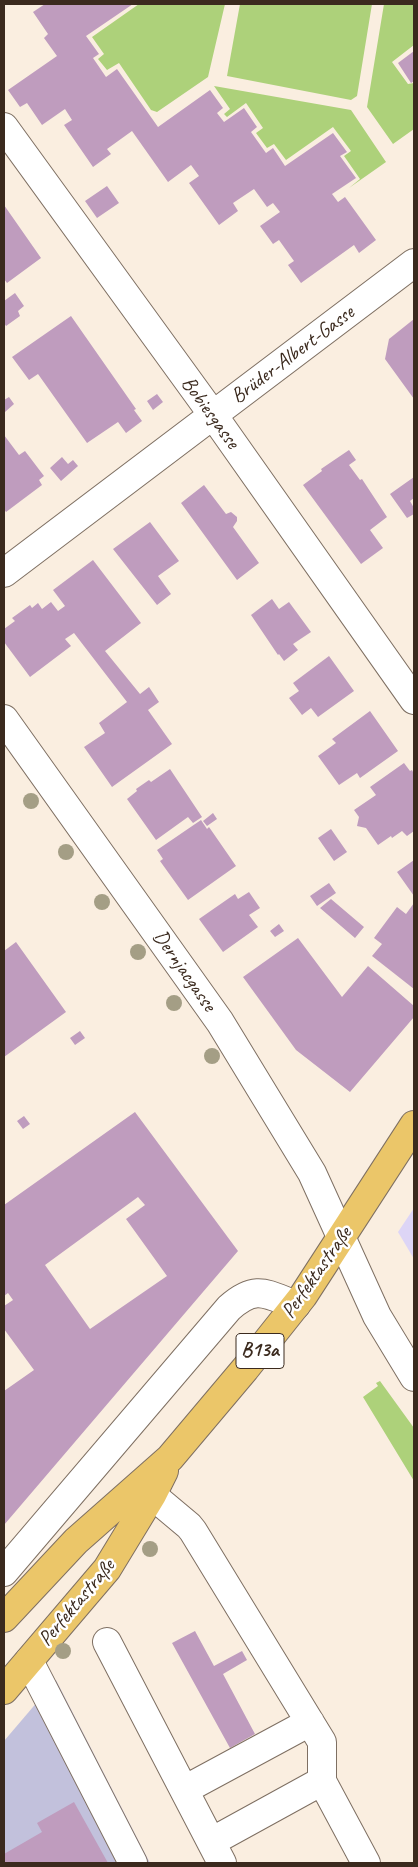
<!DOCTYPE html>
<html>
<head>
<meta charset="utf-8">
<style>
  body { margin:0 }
  #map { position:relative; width:418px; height:1867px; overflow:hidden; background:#faeee0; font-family:Caveat,sans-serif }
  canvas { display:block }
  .frame { position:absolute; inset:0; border:5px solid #3b2a1e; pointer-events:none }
</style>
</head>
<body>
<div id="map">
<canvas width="418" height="1867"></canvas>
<div class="frame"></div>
</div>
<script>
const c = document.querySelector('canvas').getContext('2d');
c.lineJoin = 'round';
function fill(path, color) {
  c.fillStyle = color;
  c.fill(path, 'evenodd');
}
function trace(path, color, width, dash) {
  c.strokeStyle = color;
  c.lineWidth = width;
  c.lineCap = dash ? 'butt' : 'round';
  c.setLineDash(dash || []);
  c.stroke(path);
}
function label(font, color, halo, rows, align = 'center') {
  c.font = font + ' Caveat,sans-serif';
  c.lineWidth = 5;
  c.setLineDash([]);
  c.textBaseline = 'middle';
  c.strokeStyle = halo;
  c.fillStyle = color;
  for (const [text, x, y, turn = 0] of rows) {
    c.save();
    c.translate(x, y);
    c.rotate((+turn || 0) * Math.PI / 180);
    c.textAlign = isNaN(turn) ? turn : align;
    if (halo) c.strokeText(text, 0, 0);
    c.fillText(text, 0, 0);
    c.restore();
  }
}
fill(new Path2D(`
  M414,1208V1259L398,1232Z`), '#ddd5f6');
fill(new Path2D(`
  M56,1680L150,1863H4V1741Z`), '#c2c1dc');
fill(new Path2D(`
  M139,4H225L208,77L157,112L151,110L119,63L107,70L98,59L104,54L92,37Z
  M240,4H372L357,96L351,100L227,76Z
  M384,4H414V45L392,62L408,84L414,83V129L393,144L367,107Z
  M214,86L351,110L386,162L349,188L360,179L344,156L351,151L333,127L286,160L274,144L267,148L256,133L263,128L246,103L227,117L224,114L230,109Z
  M380,1381L414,1428V1481L363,1397L378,1386L376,1383Z`), '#add17a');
fill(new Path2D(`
  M45,4H133L86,36L99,54L93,58L106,77L117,69L158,127L210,90L223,108L217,113L224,122L244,108L257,127L251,132L266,153L273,148L285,166L333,133L347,152L340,156L356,178L332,194L338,202L345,197L376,240L359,253L354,245L301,283L288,265L294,261L279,240L273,244L260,226L280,212L273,203L267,207L254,189L233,203L238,211L219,225L189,183L199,176L191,165L168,182L132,131L107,149L111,154L93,167L64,125L72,120L65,109L42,125L27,103L20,107L8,90L57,56L44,38L48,34L33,12Z
  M414,51V81L411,83L398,63Z
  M107,186L119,203L97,218L85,201Z
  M4,205L41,258L7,283L4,279Z
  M15,293L24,306L18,311L20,316L6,326L4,323V301Z
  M71,316L136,409L134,410L142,421L126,433L118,422L87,443L38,374L29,380L12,357Z
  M414,319V399L385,359L389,339Z
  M157,394L163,402L153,410L147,401Z
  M9,397L14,404L5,412L4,400Z
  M4,435L19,455L25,451L44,476L39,480L42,485L6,512L4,509Z
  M349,450L356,460L349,465L360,480L362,479L387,517L370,530L383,548L361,564L303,485L322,471L321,469Z
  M62,457L68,464L73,460L78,466L61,481L50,468Z
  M414,477V498L410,501L414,508V514L407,518L390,494Z
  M204,485L226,514L231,512L237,517V521L233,527L259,563L237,580L181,503Z
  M150,522L179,561L158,576L171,594L157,605L113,549Z
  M93,560L141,623L105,651L140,694L149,687L159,702L148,710L172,744L112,787L84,747L105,733L99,723L127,702L74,633L65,639L71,646L30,677L4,642V629L15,621L12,618L30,605L32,608L38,603L42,609L51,602L58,611L65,606L53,590Z
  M272,599L279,609L289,602L311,632L293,644L298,650L284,661L279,654L278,655L251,615Z
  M329,656L354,691L318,717L311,708L302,715L289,698L299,691L293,683Z
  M370,711L398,751L360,778L357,773L339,785L318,756L336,743L332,739Z
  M404,763L410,771L412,770L414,774V831L407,836L402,831L392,838L391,836L378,845L366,828L357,826L359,817L354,810L376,795L370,787Z
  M170,769L202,817L193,823L188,817L156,840L127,799L137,791L136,789L149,780L151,782Z
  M213,813L217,819L207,826L203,821Z
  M201,820L207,829L209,827L236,866L188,900L160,861L163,859L157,850Z
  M331,829L347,852L334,861L318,838Z
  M414,860V896L397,872Z
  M329,883L336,893L317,906L310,896Z
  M249,892L260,908L249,915L258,927L223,952L199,919L235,894L238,899Z
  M331,899L364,927L355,938L320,908Z
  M414,903V989L372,956L382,944L374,938L397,907L406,914Z
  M279,924L284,931L275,937L270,931Z
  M298,938L342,997L368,966L414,1006V1017L350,1092L296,1050L243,977Z
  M16,942L66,1012L4,1057V951Z
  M80,1031L85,1038L75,1045L70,1038Z
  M135,1112L238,1251L4,1525V1391L34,1370L4,1329V1306L13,1300L8,1293L4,1296V1205ZM138,1197L145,1205L126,1219L167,1276L90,1329L45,1265Z
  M24,1116L30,1124L23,1129L17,1121Z
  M195,1631L214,1666L242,1651L247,1660L223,1674L255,1734L230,1748L172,1643Z
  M74,1802L108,1863H4V1854L42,1832L37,1823Z`), '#bf9cbe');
const minor = new Path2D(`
  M4,127L213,415L414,700
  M4,573L414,263
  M4,719L220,1022L312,1173L377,1316L414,1377
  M152,1495L189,1526L193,1531L322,1742V1781L366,1863
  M4,1572L229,1308C256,1284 266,1294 296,1305
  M107,1642L222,1863
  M29,1661L133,1863
  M184,1790L310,1722
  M211,1842L322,1781`);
const major = new Path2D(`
  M4,1618L76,1541L170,1458L245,1369L303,1296L414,1125
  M4,1690L107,1569L152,1495L164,1471`);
trace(minor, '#7e6f62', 30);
trace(major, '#7e6f62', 30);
trace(minor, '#fff', 28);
trace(major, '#ebc669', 28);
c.fillStyle = '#a49e85';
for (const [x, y] of [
  [31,801],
  [66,852],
  [102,902],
  [138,952],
  [174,1003],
  [212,1056],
  [150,1549],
  [63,1651]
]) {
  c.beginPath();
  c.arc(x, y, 8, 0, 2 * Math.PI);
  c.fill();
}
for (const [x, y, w] of [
  [260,1351,48]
]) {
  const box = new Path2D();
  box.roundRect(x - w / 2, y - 17.5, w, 35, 4);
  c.fillStyle = '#fff';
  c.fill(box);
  trace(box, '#3b2a1e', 1);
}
label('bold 20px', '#3b2a1e', null, [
  ["B13a",260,1351]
]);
label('21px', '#3b2a1e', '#fff', [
  ["Brüder-Albert-Gasse",293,355,-37],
  ["Bobiesgasse",210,413,54],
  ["Dernjacgasse",184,971,55],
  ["Perfektastraße",317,1273,-55],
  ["Perfektastraße",77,1603,-50]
]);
</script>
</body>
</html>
